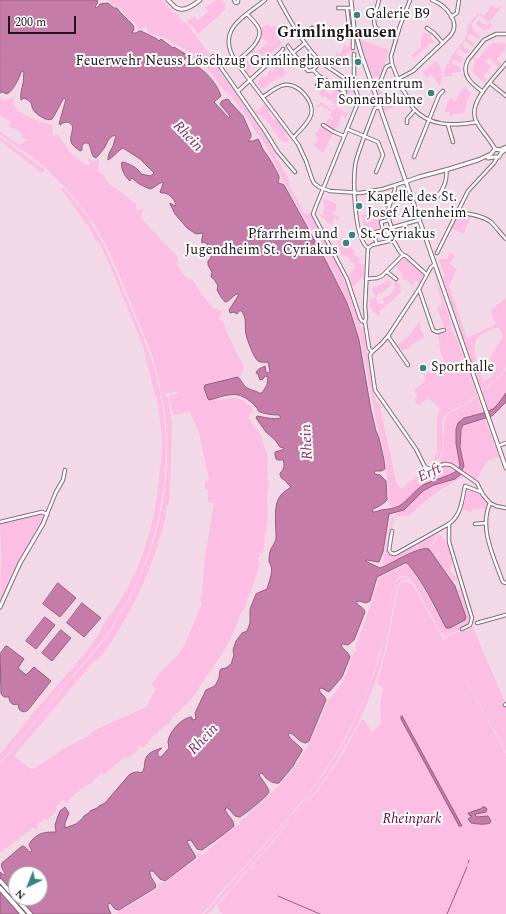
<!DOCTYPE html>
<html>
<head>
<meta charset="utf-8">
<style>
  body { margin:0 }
  #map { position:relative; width:506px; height:914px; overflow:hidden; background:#f3d9e8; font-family:Spectral,serif }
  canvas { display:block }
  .north { position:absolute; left:8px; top:866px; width:40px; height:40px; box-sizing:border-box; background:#fff; border:1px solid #a6a2a4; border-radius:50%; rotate:223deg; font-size:11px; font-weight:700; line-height:16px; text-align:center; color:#20171c }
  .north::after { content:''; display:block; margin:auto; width:14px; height:18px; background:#3a8280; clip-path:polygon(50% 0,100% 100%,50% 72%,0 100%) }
  .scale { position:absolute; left:8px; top:16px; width:68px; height:18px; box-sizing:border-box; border:2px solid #20171c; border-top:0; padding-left:5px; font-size:12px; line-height:14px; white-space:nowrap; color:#20171c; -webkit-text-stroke:3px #fff; paint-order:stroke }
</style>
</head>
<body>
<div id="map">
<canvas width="506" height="914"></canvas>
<div class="north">N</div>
<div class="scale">200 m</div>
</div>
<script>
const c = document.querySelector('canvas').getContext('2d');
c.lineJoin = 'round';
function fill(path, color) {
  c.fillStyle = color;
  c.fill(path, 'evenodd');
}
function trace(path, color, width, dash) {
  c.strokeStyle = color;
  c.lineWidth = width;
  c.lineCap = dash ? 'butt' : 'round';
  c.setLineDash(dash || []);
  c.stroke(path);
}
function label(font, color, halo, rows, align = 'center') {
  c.font = font + ' Spectral,serif';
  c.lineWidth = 4;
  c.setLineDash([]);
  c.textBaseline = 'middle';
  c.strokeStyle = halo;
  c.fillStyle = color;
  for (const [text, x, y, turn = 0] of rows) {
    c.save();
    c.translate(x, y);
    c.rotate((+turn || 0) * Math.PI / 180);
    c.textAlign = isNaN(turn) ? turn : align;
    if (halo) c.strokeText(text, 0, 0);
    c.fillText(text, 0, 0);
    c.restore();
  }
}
fill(new Path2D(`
  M108,0H162L176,15L178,14C178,19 183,22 187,24L208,52L273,147L276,153L274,154L290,181L288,183L305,214L311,213L343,276L344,281H346L360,323V326L362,328L364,327L367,350V353H368L376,402L377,403H379L397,485L402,488L407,486L406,484L427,469C434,471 439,465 446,465C450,465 454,468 458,471H457C448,476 437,478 427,483C414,490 408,504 391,508L392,507L390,506L389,505L386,463L380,435L377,425L361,341L351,309L329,262L286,185L284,182L281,181L282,178L261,137L257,135L249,119L230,95C214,85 210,61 190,59V53L164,37L150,34L147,32V28L145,27L139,29L137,28V25L126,16L122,9L116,7Z
  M216,0H222L226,5L224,7L226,9L198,34L194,28L186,21L195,17L197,20L208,12L205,8Z
  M491,5L498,9L499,6L501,8L489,22L494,26L493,27L491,26L490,28L484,30L476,25V24L479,20C482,23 484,26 489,24V22L479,15L472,23L473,30L481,36L478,39L470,34L467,38L475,44L472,47L465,41L462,45L470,52L469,54L468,52L467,54L465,52L464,53L459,49L456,53L465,60H462V63L453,60L452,64L460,67L461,72L452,73V76L444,77V71L448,62L449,73V60L466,37L468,25L478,13L479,14L480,13L484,16L489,10L488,9L490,8H489Z
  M268,24L270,27L276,26L281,31L279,38L270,45L262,38V28Z
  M429,31L432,34L429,37L430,38H431L434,42L432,44L431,43L414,58L411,56L422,46L420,44L424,32L428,34Z
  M359,39L389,50L380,78L372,76Z
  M278,40H280L282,43L280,44L281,46L280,47L279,46L275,50H274V51L270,55L268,53L267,55L268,56L253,69L252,67L250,68L252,70L249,71V72L248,74L239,63V61L241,60L243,64L247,62L246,60L250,59L252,55L251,53L248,55L247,53L253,48L256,53H257L256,52L267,44L270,46Z
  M493,43H504L506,44L505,50L497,60L502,64L496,71L495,70L498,66L489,58L486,61L488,64L492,67L489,69L485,75L484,74L483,75L487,80L484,84V83L473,73V67L475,61L473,59L474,57L478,59L489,45L492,44Z
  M345,44L346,46L353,48V54L348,51L346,55H345L346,57V62L344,61L342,64L333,60L337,52L340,54Z
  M436,61C443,69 444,76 440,86L431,74L426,78L423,72Z
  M277,63L279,65L280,64L287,73L280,78L279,77L276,80V79L262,89L260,86L257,83L264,75L266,77L268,75L267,73L271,69L273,71L275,70L273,68Z
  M338,77C346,83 352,85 355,95L351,92L350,94L351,95L350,98L344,94L341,99L339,98L338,99L339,100L334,108L333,107L335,104L328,99L325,96L324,98L321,96L319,93L326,85L330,87L326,92L331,95L336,88L346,92L347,91L346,89V88L337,81L335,83L334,82Z
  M465,87L471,93L467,101L465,113L453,114L452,116H450L449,112H445C445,108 448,101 450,98L456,101L459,94Z
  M379,89L387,97L390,96L395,101L393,103L395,107L384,111L377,91Z
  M14,97C14,100 13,104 15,107C18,114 45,124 53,125L52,137L55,135H58L70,152L80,161L89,166L90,164L87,159L88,158L92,161H100L98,168V172L103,174L108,183L112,186L117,189L137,205L135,208L137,210L144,209L141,215L142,218L146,224L177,256L178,260L177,264C181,271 184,279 193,280L200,292L213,308L222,311L219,319C223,322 225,324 225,328L244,367L242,374L238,377L204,388L208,399L209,400L218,398V400L230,398H236L242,400L252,407L253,413H251L249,419L261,435L263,444L267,453L268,459L267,467L268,473L267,478L269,484L267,495L268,514L267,525L265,534L264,537L265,538V542L264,543L263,553H260L258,560L260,562L254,583L246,602C247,606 244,611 241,612C234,639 217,662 201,684C197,691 193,699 187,704C185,705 183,706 182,708C178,711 175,715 171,719V720L170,722V723L159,730V732L154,735L143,748L140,745L138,746L137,751L128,758L125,757L104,775L101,773L92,783L85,786L70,798L67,804L63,800L55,807L57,811L47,820L44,819L37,825L38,828L36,829L33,828L0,853V770L7,764L0,770V764L106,638C160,559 182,468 157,374C152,351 142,330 133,309C122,281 111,252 95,226C81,203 62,183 42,165C29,154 14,145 0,135V131L19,145L27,140L24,138H22L21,137L23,135L14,128L12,129L8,125L11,122L0,115V98L5,101ZM178,391L179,393L169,396L173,415L190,412L199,433L209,480L205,481V489L208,490V502L214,503L205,556L202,592L200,600L202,604L184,646L177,656L157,676L151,685L156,688V689L146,707L95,730L88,736L63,749L32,770L14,756L94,661C102,658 112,641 117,633C136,601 152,569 161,533C164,524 167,515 166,506L169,505L170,494L172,424L168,397H166L165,394Z
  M321,102L333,110L336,107L346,113L347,112L348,113L346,118L342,115L339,123L341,124L339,127H336L335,131L325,124L329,118L333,120L334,119L330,115L332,112L321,105L319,107H316Z
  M265,104L270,110L268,112L275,121L277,120L286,131L284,132L289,140L286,143L285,142H284L283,141L282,142L280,138L278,139L277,138L279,136L276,134L275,131L274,132L269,123L268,124L265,118L263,120L262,117L264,116V114L262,116L259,114L258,115L254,110H258Z
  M322,127L333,134L323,153L313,145L318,140L315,133Z
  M0,137L40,166L45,170L42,173L0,141Z
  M60,188H64C72,198 90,216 93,228H94L103,244C113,265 122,287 131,308C140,331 151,354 157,379C179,464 159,558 110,630C99,647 84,661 72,677C48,706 24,734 0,763V754L34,712L86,652L99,634L103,625L114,610L129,586L134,574H135C150,539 158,503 160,465H161L162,438L157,397L155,396L143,346L107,259L99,242L97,243L88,225L86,224L73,205Z
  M324,199L325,200L326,199L336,204V212L333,210L332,214L339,217L338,220L334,218L332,222L334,223L333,225L325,221L326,219L320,216V215L322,216L324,212L322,211L323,209L324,210L325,209L323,207L325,203H323Z
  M368,213H370V219H375V214L384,218L383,220L379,222L380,227L370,231V234L367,235L364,234L363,230H365V228L363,226L362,215L367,214L368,216Z
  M459,213L471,217L463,234L451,228Z
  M341,238L342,239L341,241L348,249L351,247L355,252L353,254L361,258L358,262L363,265L365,264L364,277L362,278L353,287L348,276L356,266L350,261L349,259L344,255L343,256L341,254V252L338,249V248L336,245Z
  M450,253L455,255L450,264L457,269L449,286L467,338L496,324L490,311L506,298V367L496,380L482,389H481L445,285L443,278L444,275L439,260L440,259H447ZM496,328H499L503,336L493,352L490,360L494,374L484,382C480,372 470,350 477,339C480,334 490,330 496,328Z
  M404,258H406L424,275L419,284L416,280L412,285L405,279L403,280L402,279L403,277L401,275L402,274L396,266Z
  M435,277L436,279L455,335L452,327H449L445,328L437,309L442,304Z
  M437,279H438L474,382L476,389L474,387Z
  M388,280L393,283L381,294L380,293L378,294V295L376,298L378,303L379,302L383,305L385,303L382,299L385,297L386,298L388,295L389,296L396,287L393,284L396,281L398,284L399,283L401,285L399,288L402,291L401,292L379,312L380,314L378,316L370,308V299L374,298L376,296L373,293V287L378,286L380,284H381Z
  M419,322L422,326L420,328L425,337L411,345L412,346L402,351L401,348L399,349L397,345L408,337Z
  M450,328H451L454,335L456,337L474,388L477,395C473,397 470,401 467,403C460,407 450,410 445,416C437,427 449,446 440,456C438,459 433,462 430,464L433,460L437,452V419L440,408L428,398L418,405L414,399L418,396L414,390L426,380L423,375L431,372V370L432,369L433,371L438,368L437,366L438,365L437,363L444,360L440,351L438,335L437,334V333H446L447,332V329Z
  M506,369C506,376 506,385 506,392C505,400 495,408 489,411L482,391L495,382Z
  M477,396L483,413L469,416L456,426V443L460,464L459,469L449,463L439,464L444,450V426L445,418L450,413L469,403Z
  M485,419L499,457L487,461L476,480L462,471C467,457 455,440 463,425Z
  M461,473L465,476L445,487L429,498L411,514L407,516H394V515L404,510L423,491L434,485L442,483L444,485L443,483L455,479Z
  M467,488L480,493L488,503L486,509H472L471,512L463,510V502H465L467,492L465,491V490Z
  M39,514L43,515L44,519L19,563L0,604L1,555L0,523Z
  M392,516L394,519L389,542L390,553L393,555L414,545L416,546L417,550L410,552L383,566L391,556L382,566Z
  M436,532L438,533L429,549L426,548L418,550L417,543Z
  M439,534C447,541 448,547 451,556L447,557H452L453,560L450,571L454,576H459V578L453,581L447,573L450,571L446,572L436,557L440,554L439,553L435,556L430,549Z
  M405,565L408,566L415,574L445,627L447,629C453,628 464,623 467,619L458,590L462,588L471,617C471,620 471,622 470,624C467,628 453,632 448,635L446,636L443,635C434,623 427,607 419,593C416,588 413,581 408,578C402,572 396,579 394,585C387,621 380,659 366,694C351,731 330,766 305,798C291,814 277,830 263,846C243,868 222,891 202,914H115L129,906L158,888V883H160L165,882L194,861L198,858L196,851L199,854L202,855L237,825H240L239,823L279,786L296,765L309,744L328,701L341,685L347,672L353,654L355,651H358L356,650L355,649L356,645L372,601L379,578Z
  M403,577L408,578L406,580L401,581L397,587L385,650V651C373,695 354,737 328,774C314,795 297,814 280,833C256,860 232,887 208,914H204L232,882H233V880L266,844L267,845V842C282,825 298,808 313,789C344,748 365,704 380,655L381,654L380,653L395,583L398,579Z
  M404,582H410L414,587L443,639L462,630L464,632L468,630L471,637L469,630L472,627L473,628L505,702H503L505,706H506V752L449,649L506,754V914H270L271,911L270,914H222L217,906L319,789L340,759L362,719L365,721L372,732L380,725L381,723L380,705L383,688L377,684L386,651L398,587L401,583Z`), '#fcbfe3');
const water = new Path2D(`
  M0,0H97L98,2L95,7L97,8L100,4L108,3L114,8H116L118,9L119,11L133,25L134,29L132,33H136L139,31H141L157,39L159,41L161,39L173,48L174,47L187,55V57L184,60L180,63L181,66L191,62C204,70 216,81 221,96L214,102L228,117L229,118L230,116L220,104L222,101L227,99L229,100L230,102L243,116L251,134V137L248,141H253L258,139C261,143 261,147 264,151C270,158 274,167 279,176V178L278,183L282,184L284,185L326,261L346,301L350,311L359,340L371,410L376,431L379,438L384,460L385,469L381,471H375L374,473L375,474L380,475L386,481L387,500C384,504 378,507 373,509L372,512C376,512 378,511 381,510C387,509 393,509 399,506C409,500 415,489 425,484C436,479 447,477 457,471L460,466L456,443V429L458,423L464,418L483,413L493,409L498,404L506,393V402L492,416L463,425L461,429L460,447L464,466L460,475L455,479L434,485L423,491L404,510L389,514L383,552L379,562H378L367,560L365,561L380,568C392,564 417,546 429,549L455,586L466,617L465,620L450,628H446C435,607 423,581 407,563H405L377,577L370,601L366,603L359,601L356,602C359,607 364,607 365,612L354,640L348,645L343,644L341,645C343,650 348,651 350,657L342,677L329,692L321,688L319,689C320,694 325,695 326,700L309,741L306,743C298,742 297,736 290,733L288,734L290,738L302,749V751L294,764V765L279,783C272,784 266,779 262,773L260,774L259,775C261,778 269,788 269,792C268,796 245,814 240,817L235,816L228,808H225C226,815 234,819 234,826L223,835L202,850L197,849L191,840L187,841V842L196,857L194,859L165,881L160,879L153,871H150C149,877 155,881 156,886L155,888L119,910L115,909L110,903L108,904V907L111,914H0V872L4,875L5,874C4,870 0,868 2,863L22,846C26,846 27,850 30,852L32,851C31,850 29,845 29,845C29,843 32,840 33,839C40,832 47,832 56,832L55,825L58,816L60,811L65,807L69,813L65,823V828L76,824L82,819L84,816L90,812V811L97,808L99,806L105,803L129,775C133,772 137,771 141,773C145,769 144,767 145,761C146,753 155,750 162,748C159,751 156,752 159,757H161L169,748C169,746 168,744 168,742C169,732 182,717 192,717V720L196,719L195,713L206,690L215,686L219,678L220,670L221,669L226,668L231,664L234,655L233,650L236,641L242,633L247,631L250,623V609L256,594L260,592L267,589C269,581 275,569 269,562C269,558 269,553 271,549C273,545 277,540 276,535C276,524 273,503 281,495C283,492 287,490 291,487L287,483L286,481C282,479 280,478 280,473C284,470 285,465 283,460H278L276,459L275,455V452L282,450L284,448L280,447L275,440L266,432L256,418L257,416C264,417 273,420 281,418L279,415C273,415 265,414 260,412C256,410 259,410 256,407C252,402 244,396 238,395C230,393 217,398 209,400L208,399L204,388L205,385L238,377C246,386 242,387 255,391C261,393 256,393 262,393L267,385L268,377L265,376L263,379L260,380L258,374L256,373C257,369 261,368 265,366L266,372L268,373L270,372L268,362C265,362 261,363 258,361C254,358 247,340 246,334C244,325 248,317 240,310L237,314L234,312L230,313L229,310L238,296L239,294C234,293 231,301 225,302L221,297L217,290L218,286L214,279L212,278L211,276L212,272L208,265V261C215,254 210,249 205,242L202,243C201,238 203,237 203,233L196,234L187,228L175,214L170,204V203L175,206L176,205C174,198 168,192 161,193L160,192L163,184V182C158,183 155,188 150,189L139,184L132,178L131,179L130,181C125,177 120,168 122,162C129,163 138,168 141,174L150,176L152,175L154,173L140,159L123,148C117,151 114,157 108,160C108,152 112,150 114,143C114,141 115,139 116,137L115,135C108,138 108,141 105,147C102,151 99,155 96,158L94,157C90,153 92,148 88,143H84L82,146V150L80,151C78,149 74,147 72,144C67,136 80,123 65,122L64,123H61V125L59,124L66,99L65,98L63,99C61,103 54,117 52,119C47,122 38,115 35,112C29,105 35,103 24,98L21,100C20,93 22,89 23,83C24,79 23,76 24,73L23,71L21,72C19,79 13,91 7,94L2,92L0,93ZM16,874H40V898H16Z
  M58,583L76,598L60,617L43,604Z
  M82,603L101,618L84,637L67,623Z
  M45,617L55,625L36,649L26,641Z
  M61,630L71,638L52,661L42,653Z
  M6,646H7L24,659L18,668L26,675L34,667L51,681L28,710C25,713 21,712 19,709L18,704C13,706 9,703 9,697H4L1,694L0,654Z
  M402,716L462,826H459L458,824L401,719V717Z
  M483,807H485L487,809L486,812L476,814L475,815L477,817L488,816L491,821L490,823C485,825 477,824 471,823L468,819L472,816L469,815L468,813L480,809Z`);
fill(water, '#c57ca9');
trace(water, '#945e7f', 1);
trace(new Path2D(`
  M468,863L469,860
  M278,896L320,914
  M447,914L467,867`), '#945e7f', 1);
const minor = new Path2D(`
  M234,0L235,2L236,3L238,2V0
  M265,0C243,18 215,30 236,62L298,144L306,161L312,179L314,183L319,187L330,191L360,193L383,189L405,182
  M279,0C290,21 304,46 321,62C331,70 343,76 352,84C357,90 359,97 357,105L316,206L313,214L347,279L360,318L362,321L365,322L369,348L372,352L370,355L375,390L416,449L425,467L430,469L445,464L451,465L477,483L483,495L490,503L496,506L506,508
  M379,0C372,26 369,28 396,38
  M410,0L400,26L391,56L392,64L402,89C407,94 409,102 413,108C429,127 454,126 477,122
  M338,8H351
  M347,9L350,32L353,39V48
  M451,17L457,13L459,0
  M427,28L434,33L443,43
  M301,37L312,28
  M305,43L293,53L308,71L313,70L321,61
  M288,46L293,53
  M213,56L265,131L278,152L295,172
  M236,62C244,55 263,42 259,29C257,24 251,18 247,14
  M313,70L319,76L345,92
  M398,79L413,71L450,36C462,22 445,5 432,0
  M490,83L506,96
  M352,84L354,80V54
  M317,85L323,78
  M374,90L378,87L386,67L392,64
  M238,91L282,51L283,49
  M483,92C472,84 460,75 468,60L484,40L496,34H506
  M263,97C269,93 277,86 284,85C298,82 315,102 311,115C308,124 299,131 294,137
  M407,123V119L415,110
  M323,125L334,132L344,136
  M448,125L453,142
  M347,129L378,142L383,155L377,170L376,172
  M495,149C490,139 481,131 476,121C467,102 495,78 506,63
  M414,157L439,95L443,91
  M395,185V189L387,213L392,229L393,240L400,252L403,255L406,256L426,274
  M436,198C443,191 448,179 446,170
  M457,212C468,214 482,215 491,222C496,227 501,234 506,239
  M392,229L394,227L419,220
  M377,244L373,233L383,230L381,222L389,220
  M368,248C354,239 352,177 356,161C361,143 369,125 375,108L380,107
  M368,248L372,245L393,240
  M437,253L468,191L494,163L497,158
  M387,272L396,279
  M366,279L377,278L382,276L403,255
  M419,289L433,330L437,332L444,330
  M365,322L366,317L365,307L368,248
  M388,336L408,365
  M372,352L381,344L388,336L419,289L431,267L435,264
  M498,446L506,443
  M490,503C479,528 493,555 502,580L503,582L506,583
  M0,522L42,512L47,514L56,492L63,480L65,470
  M449,524V542L472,618L470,625L462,629
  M475,524L485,523
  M392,531L389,550L391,553L394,554L397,553L447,525C461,517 462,501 465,486L481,492
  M477,623L506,615
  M505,705L506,704`);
const tertiary = new Path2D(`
  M168,0C170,2 173,5 175,7C183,13 194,5 200,0
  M0,607L20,563L43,524L47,514`);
const secondary = new Path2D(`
  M351,0L354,28L361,53L506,468
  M488,158L494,157H499L501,153L506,149
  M405,182L419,177L449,169L478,160L491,154L495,149L500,150L506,147`);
const trunk = new Path2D(`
  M0,881L30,914
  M0,888L23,914`);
trace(minor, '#836c79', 4.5);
trace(tertiary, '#836c79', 5);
trace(secondary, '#836c79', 5);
trace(trunk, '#836c79', 6);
trace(minor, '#fff', 2.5);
trace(tertiary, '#fff', 3);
trace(secondary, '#fff', 3);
trace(trunk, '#fff', 4);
trace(new Path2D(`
  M0,884L27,914`), '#675860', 1);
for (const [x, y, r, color] of [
  [357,15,4,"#3a8280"],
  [358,62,4,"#3a8280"],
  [431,93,4,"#3a8280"],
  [359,206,4,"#3a8280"],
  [352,235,4,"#3a8280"],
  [346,243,4,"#3a8280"],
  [423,368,4,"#3a8280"]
]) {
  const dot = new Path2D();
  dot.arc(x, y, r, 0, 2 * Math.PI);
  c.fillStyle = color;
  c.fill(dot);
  trace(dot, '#fff', 1.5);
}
label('14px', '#20171c', '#fff', [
  ["Galerie B9",365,15],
  ["Feuerwehr Neuss Löschzug Grimlinghausen",350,62,"right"],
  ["Familienzentrum",423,85,"right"],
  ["Sonnenblume",423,101,"right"],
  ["Kapelle des St.",367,198],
  ["Josef Altenheim",367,214],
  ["Pfarrheim und",338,235,"right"],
  ["Jugendheim St. Cyriakus",338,251,"right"],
  ["St.-Cyriakus",360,235],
  ["Sporthalle",431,368]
], 'left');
label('italic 14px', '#630a4b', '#fff', [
  ["Rheinpark",412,820]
]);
label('italic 15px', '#87316b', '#fff', [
  ["Rhein",187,137,46],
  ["Rhein",308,442,-93],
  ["Erft",430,474,-25],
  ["Rhein",204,740,-46]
]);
label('bold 16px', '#20171c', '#fff', [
  ["Grimlinghausen",337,34]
]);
</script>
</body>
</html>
